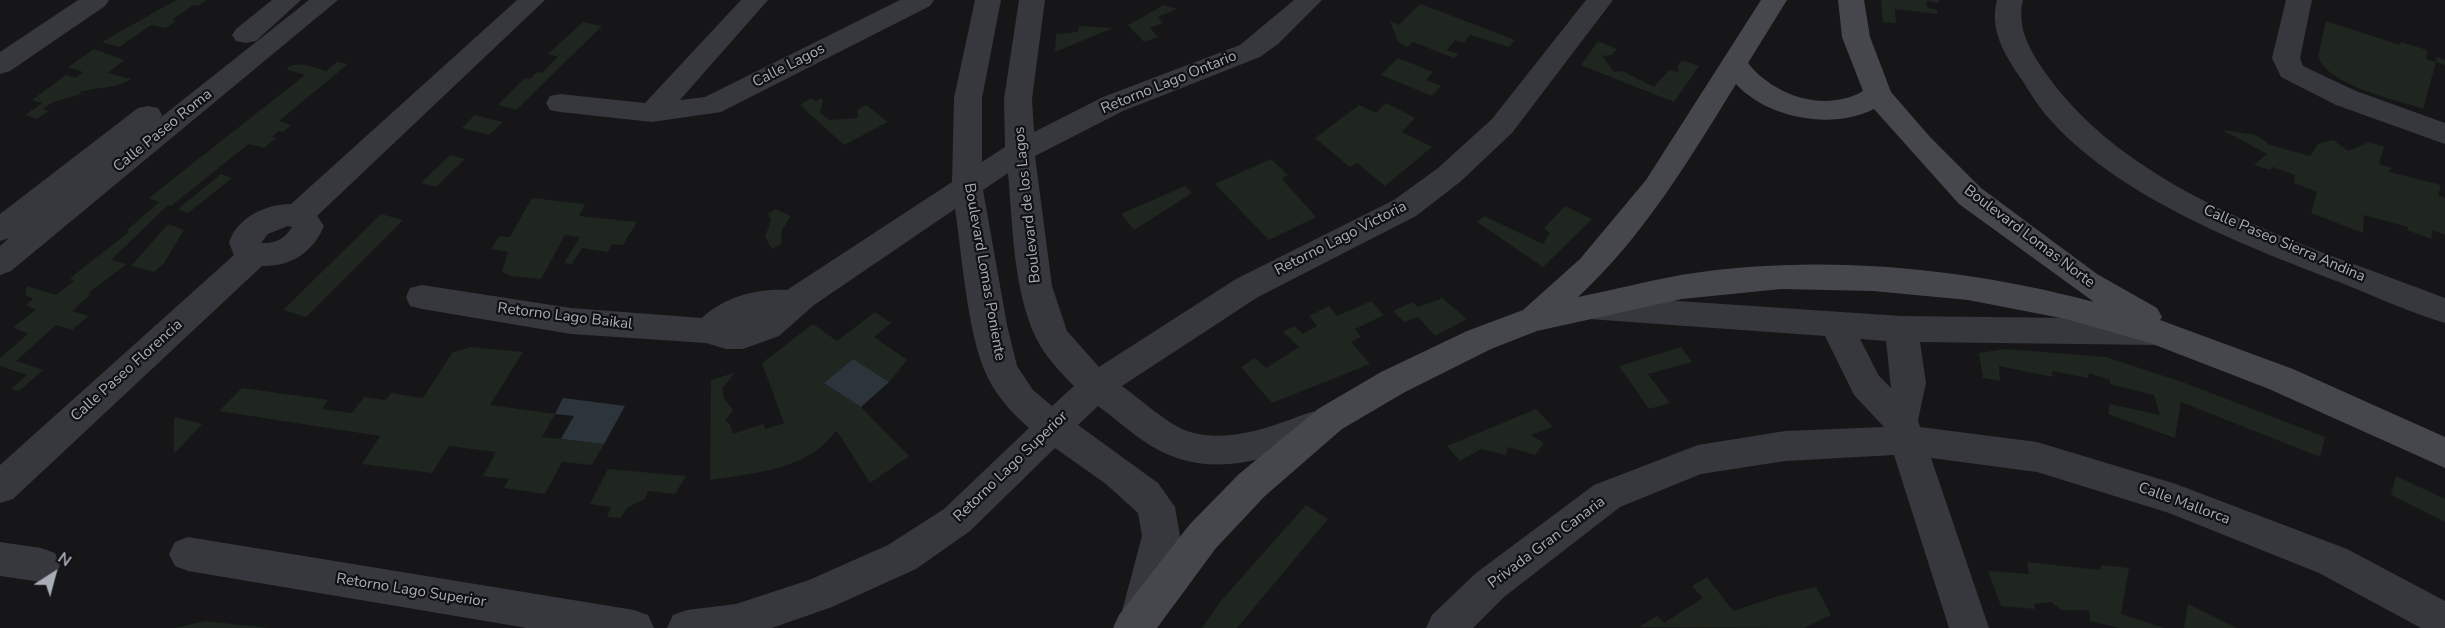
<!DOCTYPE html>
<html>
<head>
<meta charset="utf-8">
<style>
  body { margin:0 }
  #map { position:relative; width:2445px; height:628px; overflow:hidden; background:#161618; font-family:"Nunito Sans",sans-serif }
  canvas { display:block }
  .north { position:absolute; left:24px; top:544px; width:60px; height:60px; -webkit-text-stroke:4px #111113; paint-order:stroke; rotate:36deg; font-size:16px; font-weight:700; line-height:24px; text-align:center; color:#a8adb8 }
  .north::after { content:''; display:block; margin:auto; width:21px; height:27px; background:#a8adb8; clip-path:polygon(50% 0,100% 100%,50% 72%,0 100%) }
</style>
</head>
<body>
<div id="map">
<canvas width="2445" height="628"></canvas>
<div class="north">N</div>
</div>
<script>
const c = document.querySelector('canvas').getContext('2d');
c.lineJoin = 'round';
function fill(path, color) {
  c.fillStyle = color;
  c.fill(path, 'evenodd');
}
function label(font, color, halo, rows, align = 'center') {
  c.font = font + ' "Nunito Sans",sans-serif';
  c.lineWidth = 4.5;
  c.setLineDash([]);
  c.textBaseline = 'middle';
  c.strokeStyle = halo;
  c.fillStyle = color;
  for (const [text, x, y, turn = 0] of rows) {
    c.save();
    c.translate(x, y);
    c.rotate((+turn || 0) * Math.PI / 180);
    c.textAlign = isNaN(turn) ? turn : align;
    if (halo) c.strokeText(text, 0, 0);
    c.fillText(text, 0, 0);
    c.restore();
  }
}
fill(new Path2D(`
  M176,0H206L198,6L193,5L172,20L176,21L166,28L151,25L119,47L102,42Z
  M1881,0H1939V3L1926,1L1928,8L1937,10L1938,14L1895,9L1896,23L1883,22Z
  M1420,4L1426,6L1515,40L1509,47L1470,35L1464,43L1455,40L1447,50L1458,54L1454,58L1413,42L1408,47L1398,42L1390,21L1399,25Z
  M1164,5L1177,9L1158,17L1163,23L1150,28L1158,37L1144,42L1128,25Z
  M2326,21L2400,45L2401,42L2427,50L2426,59L2436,62L2437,57L2445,60V65L2436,62L2423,109C2395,99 2328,86 2318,56Z
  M583,22L602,26L516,110L498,105L525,78L530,79L537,72L542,73L558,57L548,54Z
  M1079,26L1113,28L1055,52L1056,34L1078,32Z
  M1598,41L1617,49L1612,55L1602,56L1614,72L1622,71L1654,87L1669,70L1679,72L1677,66L1682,60L1699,66L1674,102L1581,65Z
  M94,49L124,60L108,73L131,79C116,89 96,87 79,92L82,94L53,102L43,109L49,111L37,119L25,115L42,103L32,100L66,75L76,78L83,72L68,67Z
  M1398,58L1433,72L1426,80L1441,86L1432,96L1381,75Z
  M337,62L348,64L279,121L291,125L283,132L278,131L272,137L276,138L264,148L249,144L242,149L171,206L168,205L111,260L127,264L88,293L91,294L72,311L89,316L72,330L56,325L16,361L43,370L19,391L11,389L27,375L0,366V358L28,334L13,327L36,310L26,305L33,299L25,295L27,286L56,295L74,281L70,278L129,232L127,230L159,202L149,198L305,75L286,69C298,60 311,67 326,71Z
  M811,98L816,101L820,98L823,100L820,113L830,120L858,118L857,110L866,105L888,122L844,145L800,105Z
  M1386,103L1415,118L1402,132L1432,147L1385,186L1357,163L1350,167L1315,138L1359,105L1376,113Z
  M475,115L503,122L489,135L462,128Z
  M2222,130L2256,135L2270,145L2310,156L2318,144L2333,140L2348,151L2369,142L2384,147L2379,164L2392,168L2389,172L2441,185L2438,195L2445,198V235L2433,230L2431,239L2407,230L2408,227L2364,215L2363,233L2311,213L2317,192L2294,183L2295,175L2273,167L2270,170L2254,165L2267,154Z
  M450,155L465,159L436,187L421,183Z
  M1271,159L1288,175L1282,179L1316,217L1269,240L1215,184Z
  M221,174L232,178L188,213L178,209Z
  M1185,186L1192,193L1134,230L1121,214Z
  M532,198L585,204L579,216L637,222L623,245L612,244L608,252L582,248L572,264L564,263L580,237L565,235L541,279L511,276L502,272L508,252L491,249L499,236L510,237Z
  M1565,206L1592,219L1543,267L1477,222L1484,216L1543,244L1550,233L1544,228Z
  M775,209L791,216L782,230L781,244L772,249L765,237L771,220L768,214Z
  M381,214L403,220L306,317L283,310Z
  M168,224L184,230L164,263L154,272L131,266Z
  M1440,296L1467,319L1435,336L1418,317L1404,322L1393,311L1412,302L1418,307L1441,299Z
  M1371,301L1384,315L1355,329L1361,337L1351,342L1370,364L1272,403L1241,367L1255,358L1266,368L1299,347L1283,332L1294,326L1303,334L1317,326L1309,316L1329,306L1337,316Z
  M875,312L891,323L874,337L907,360L889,382L853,359L825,383L861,407L909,456L870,483L837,431C830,437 824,445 817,450C788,471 744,475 710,480L711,380L734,373L722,389L724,398L733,410L725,421L730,424L733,434L763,424L766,429L784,423L762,363L813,324L837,341Z
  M470,347L523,352L490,405L555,414L542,437L604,444L592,465L562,462L545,494L504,488L509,479L483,476L496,452L449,446L432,473L362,464L380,436L219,411L242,388L328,400L322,409L352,413L364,397L386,400L391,393L423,398L452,353Z
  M1681,347L1692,362L1648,374L1670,403L1649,409L1619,366Z
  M2006,349L2106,357L2185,383L2325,437L2320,457L2181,402L2175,438L2108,414L2110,404L2160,415L2154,395L2110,384V380L2089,373L2088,378L2052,371L2053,377L1999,366L2000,381L1983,378L1979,353Z
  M1536,409L1553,427L1531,435L1544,443L1535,455L1508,447L1506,455L1481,449L1460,461L1447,446Z
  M174,417L202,424L174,454Z
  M608,469L686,476L675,494L648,491L645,499L628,507L620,518L607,517L611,507L590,504Z
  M2396,476L2445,499V522L2391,495Z
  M1306,505L1328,519L1237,628H1202L1220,602Z
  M2027,562L2100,570L2102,565L2129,568L2121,614L2164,628H2119L2090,621L2089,610H2062L2051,602L2034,604L2035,609L2001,606L1988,571L2029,574Z
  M1707,577L1733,611L1778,596L1816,587L1831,615L1804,628L1639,627L1657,616L1664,623L1703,598L1692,586Z
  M2188,604L2237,628H2184Z
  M205,621L268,628H175Z`), '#1e261f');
fill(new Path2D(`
  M853,359L889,382L861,407L824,383Z
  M563,398L625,406L604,444L561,439L574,416L555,414Z`), '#2c353c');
fill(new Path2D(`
  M78,0H109L105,6L10,71L0,74V52Z
  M272,0H301L256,41L246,43L236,41L232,35L236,29Z
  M309,0H338L11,271L0,275V246L9,238L0,241V214L138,108L148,106L158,108L162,115L160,118Z
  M517,0H545L317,216L324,226C313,252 291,267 262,266L13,499L0,503V465L234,255L229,243C236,218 266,204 291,204ZM288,226L292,227C285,239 274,244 261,243L268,234Z
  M741,0H768L680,100L705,97L900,0H934L930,6L721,112L652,122L560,112L550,110L546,103L550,96L560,94L645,103Z
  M975,0H1001L982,98V162L1005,147L1004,99L1019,0H1045L1032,99L1034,132L1103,97L1240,45L1294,0H1322L1278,44L1260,57L1123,111L1035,156L1052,286L1067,331L1099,367L1236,279L1394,200L1438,168L1492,119L1586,0H1613L1512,133L1460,182L1416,216L1258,297L1122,386C1141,400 1159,416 1178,427C1210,444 1254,433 1286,421C1303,415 1316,407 1333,413L1339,423L1333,433C1274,456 1214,483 1153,447C1134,436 1116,419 1098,406L1078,425L1158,483L1175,507L1180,536L1161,615L1155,628H1128L1121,615L1142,536L1138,513L1106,484L1055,448L970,531L916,569L832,607L772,628H667L673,615L687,610L736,604L809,580L888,545L944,509L1029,428C1011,412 993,393 984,369C967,327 962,256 955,209L814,305L779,336L743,349H726L706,343L571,334L422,309L410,306L406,297L410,288L422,285L571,308L702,318C724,297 757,288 787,290L952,182L954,98ZM1008,173C1013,227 1013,289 1036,338C1045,356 1060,372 1074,386L1052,406L1033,390L1017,366L1007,325L983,190Z
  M1997,0H2023C2016,29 2031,52 2047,75C2134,197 2311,246 2445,298V323C2409,312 2374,296 2339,282C2240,244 2115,196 2045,114C2036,103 2029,91 2022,80C2005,56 1989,30 1997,0Z
  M2286,0H2312L2300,58L2303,66L2356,91L2445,123V144L2336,105L2281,77L2272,58Z
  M1589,295L1901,316L2156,319L2168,323L2173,332L2168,341L2156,345L1920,342L1926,383L1918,420L1920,427L2037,442L2176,484L2347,549L2445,601V628H2421L2319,573L2169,513L2037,472L1931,458L1989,628H1949L1894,455L1785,461L1701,474L1620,507L1504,597L1473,628H1426L1432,615L1476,573L1594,485L1698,445L1785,431L1884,427L1854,395L1825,336L1589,319L1577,316L1573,307L1577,298ZM1860,339L1886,341L1891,388L1879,376Z
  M188,537L634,610L648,615L654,628H527L188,571L175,566L169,554L175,542Z
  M0,542L41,548L55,553L60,565L55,577L41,582L0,576Z`), '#37383d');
fill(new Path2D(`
  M1761,0H1787L1748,63C1774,96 1825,113 1863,91L1842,37L1838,0H1864L1870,37L1891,92L1930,137L1981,188L2097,274L2157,308L2162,317L2160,320L2293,369L2445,437V468L2269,389L2150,343L2066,319L1968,300L1873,291L1781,289L1682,299L1537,331L1491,349L1405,392L1342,429L1265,496L1216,548L1157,628H1113L1119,615L1190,524L1239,474L1318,409L1381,372L1467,331L1523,310L1580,259L1646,180ZM1736,84C1768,119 1833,130 1874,109L1959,204L2094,302C1963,267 1816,253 1681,275C1647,281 1613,290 1578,297C1644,236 1689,160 1736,84Z`), '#45474d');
label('15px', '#a8adb8', '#111113', [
  ["Calle Lagos",789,66,-27],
  ["Retorno Lago Ontario",1169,83,-22],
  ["Calle Paseo Roma",163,131,-39],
  ["Boulevard de los Lagos",1028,205,-96],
  ["Boulevard Lomas Norte",2029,237,37],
  ["Retorno Lago Victoria",1341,239,-27],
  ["Calle Paseo Sierra Andina",2284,244,23],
  ["Boulevard Lomas Poniente",984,272,80],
  ["Retorno Lago Baikal",565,317,7],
  ["Calle Paseo Florencia",127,371,-42],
  ["Retorno Lago Superior",1011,467,-44],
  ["Calle Mallorca",2184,504,20],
  ["Privada Gran Canaria",1547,543,-37],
  ["Retorno Lago Superior",411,591,9]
]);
</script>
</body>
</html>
